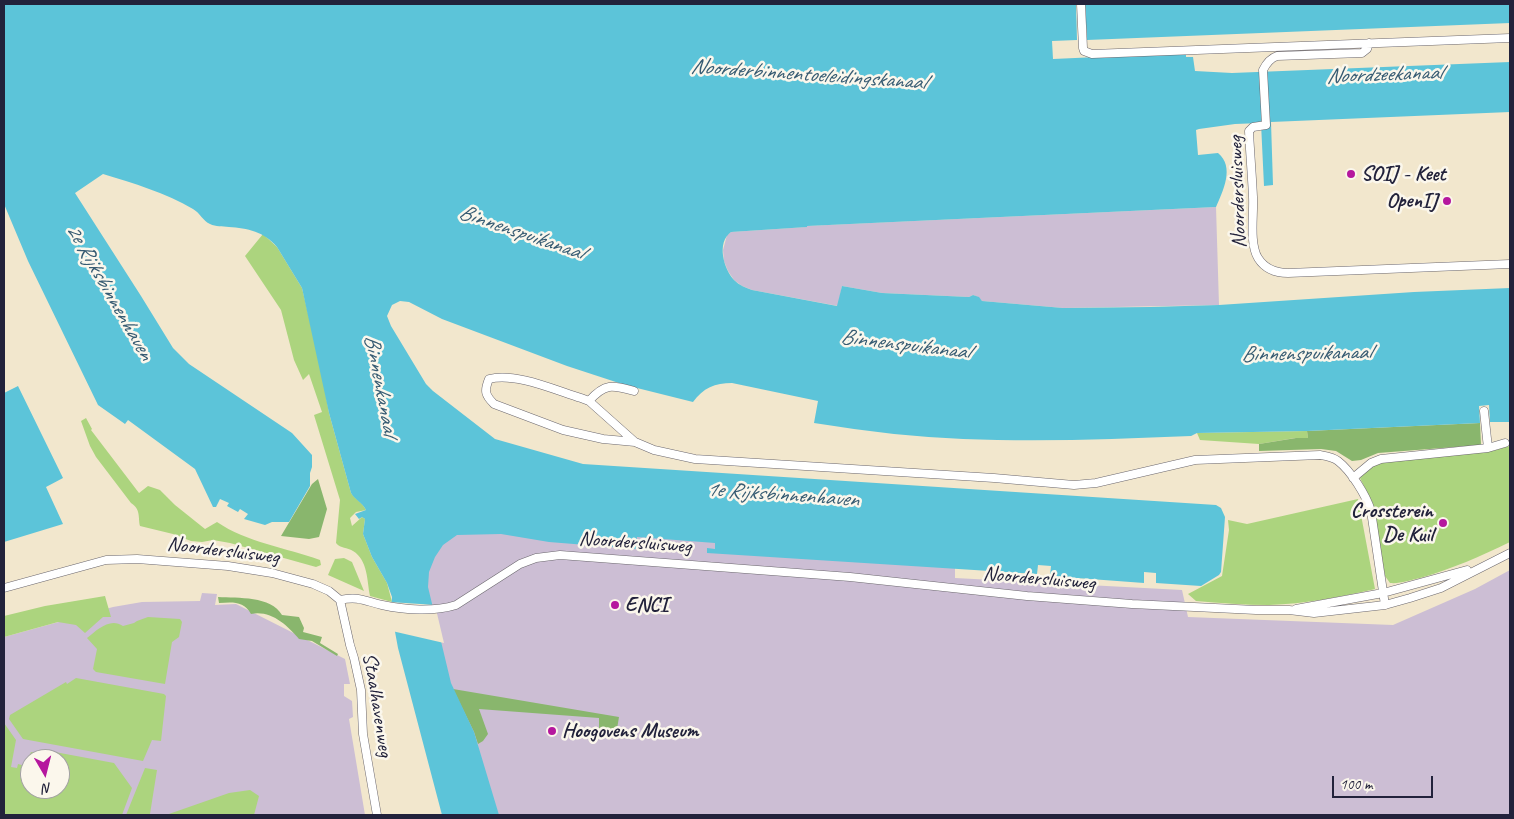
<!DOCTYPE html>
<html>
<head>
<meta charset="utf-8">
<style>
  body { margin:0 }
  #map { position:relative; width:1514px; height:819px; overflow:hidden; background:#f2e7cd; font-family:Caveat,sans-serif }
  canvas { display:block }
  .frame { position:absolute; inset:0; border:5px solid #22223b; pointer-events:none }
  .north { position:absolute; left:20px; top:749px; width:50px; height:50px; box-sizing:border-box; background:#fbf7ec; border:1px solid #a4a2a5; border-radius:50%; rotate:172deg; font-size:14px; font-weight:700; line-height:20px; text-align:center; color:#22223b }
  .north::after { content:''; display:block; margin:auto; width:18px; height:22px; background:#b5179e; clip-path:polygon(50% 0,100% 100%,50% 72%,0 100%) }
  .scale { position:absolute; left:1332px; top:776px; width:101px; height:22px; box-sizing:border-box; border:2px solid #22223b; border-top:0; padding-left:6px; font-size:15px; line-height:18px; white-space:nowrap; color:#22223b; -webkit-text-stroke:4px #fbf7ec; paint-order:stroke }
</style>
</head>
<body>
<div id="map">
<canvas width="1514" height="819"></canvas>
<div class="frame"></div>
<div class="north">N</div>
<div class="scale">100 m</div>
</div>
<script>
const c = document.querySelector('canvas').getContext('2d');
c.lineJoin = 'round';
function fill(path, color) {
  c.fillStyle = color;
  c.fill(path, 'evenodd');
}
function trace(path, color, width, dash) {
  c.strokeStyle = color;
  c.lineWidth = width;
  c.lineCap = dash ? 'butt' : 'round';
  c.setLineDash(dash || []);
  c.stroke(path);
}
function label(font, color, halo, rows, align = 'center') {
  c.font = font + ' Caveat,sans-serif';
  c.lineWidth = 5;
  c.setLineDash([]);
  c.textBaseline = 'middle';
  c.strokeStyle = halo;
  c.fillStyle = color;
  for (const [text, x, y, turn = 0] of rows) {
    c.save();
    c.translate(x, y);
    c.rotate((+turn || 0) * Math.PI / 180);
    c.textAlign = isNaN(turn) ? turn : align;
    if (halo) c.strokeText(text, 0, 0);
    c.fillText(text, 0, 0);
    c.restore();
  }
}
fill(new Path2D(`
  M1216,207L1219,305L1063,308L982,301L978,297L973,295L969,297L882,293L842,286L838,306L752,290L742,286L734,280L728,271L724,261L723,250L727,235L731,232L806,227V226Z
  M481,524L724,539L955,557V578L1182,590L1188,617L1393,625L1475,589L1510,570V815H469L419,566L445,529Z
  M202,593L217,594L215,605L236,604L345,659L350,684H344V696L352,701L353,717L349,719L365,815H4V637L113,607L142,602L200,601ZM30,759H60V789H30Z`), '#ccbed4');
fill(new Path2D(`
  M263,234L277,247L302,288L321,368L329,413L351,493C356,500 362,502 366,510L356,512L350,518L352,526L362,517L365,519L363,534L372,557L387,583L392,602L370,596C367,581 368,560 353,551C347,547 341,549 336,543L340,500L314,415L322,412L309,374L303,380L294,360L281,310L245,256Z
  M86,418L92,429L91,430L139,493L148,486L160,490L175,505L205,529L217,522C246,542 287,548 320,560L321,565L316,567L230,543L213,540L202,542L191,541L173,534L140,526C138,518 141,509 131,503L96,457L90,446L81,421Z
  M1307,431L1308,438H1295L1259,444L1200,440L1197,433Z
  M1510,439V542C1481,556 1452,569 1420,578C1410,580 1400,584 1390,583L1385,576L1373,504L1360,478C1367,467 1374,464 1386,462L1496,450L1509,446Z
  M1358,499L1375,589C1340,597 1305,604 1269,605C1244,605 1220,603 1196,601L1188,594L1222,576L1229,530L1228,520L1247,524Z
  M344,558L352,562L364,591L328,575L335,559Z
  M105,596L111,617H103L85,633L76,625L58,622L4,637V616L45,606Z
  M148,617L180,619L182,622L179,637L172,642L165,684L96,672L93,669L97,649L87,638C97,630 110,617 123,626L134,623L137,621Z
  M76,678L164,694L166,696L161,741L152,740L143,761L23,739L9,719L10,715L66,682L67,684Z
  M4,723L16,740L11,767L17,768L18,764L25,766L31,752L43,753L44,750L114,763L132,788L122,815H4ZM30,759H60V789H30Z
  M145,768L157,770L150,814L126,815Z
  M250,790L259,796L254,815H166L229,793Z`), '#acd47e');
fill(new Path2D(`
  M1480,423L1481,445L1378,453L1361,460L1352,461L1336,451L1321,449L1259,451V444L1296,438H1308L1307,431Z
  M318,479L327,509L319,537L309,539L281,536L312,484Z
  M218,597C238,598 271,596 282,615L299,617L304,628L303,632L322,637L320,643L338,654L337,656L312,641L299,639C287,625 271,610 251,614C244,601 233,602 219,603Z
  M453,689L619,717L616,735L604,733L599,729V718L479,709L488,734L483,741L478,744L474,732Z`), '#89b66d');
fill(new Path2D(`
  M4,4H1076L1077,40L1052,41L1053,59L1186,53V57H1193L1195,71L1232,73L1510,62V112L1271,122L1273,185L1264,186L1261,123L1235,124L1199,129L1196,130L1198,155L1218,153C1235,167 1223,191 1216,207L807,226V227L731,232C716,243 724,269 734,280C739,285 746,288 752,290L837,306L842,286L882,293L969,297L973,295L979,297L982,301L1063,308L1150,307L1219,305L1414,292L1510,288V422H1490L1489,405L1479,406L1480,423L1307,431L1197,433L1191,436C1092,440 993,444 894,434C867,431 841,427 814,423L818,401L732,383C715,383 703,388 693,402L625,385L567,366L442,319L409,302L400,301L392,305L387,316L391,326L426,384L433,391L495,439L583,464L1216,505L1221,508L1225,517L1221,572L1219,575L1201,586L1156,583V573L1144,572V583L1050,576L1051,566L1038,565L1037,574L707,553V548L715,549V543L637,537L636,549L549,542L501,534L457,535L443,545L435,557L429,572L428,587L451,683L474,732L499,815H442L398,648L391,610L392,597L387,583L372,557L363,534L365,519L362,517L359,519L355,514L366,510C362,502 355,500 351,493L329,413L302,288L277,247C265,232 247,228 229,227C222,226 216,227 210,224C203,221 200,213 193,209C166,193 133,183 103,174L75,193L141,296L173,348L189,364L292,433L312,455V467L310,473V486L289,522H272L265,525L244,519L248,514L240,509L238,512L227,506L229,503L220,499L216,507H213L195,469L128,420L125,424L98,405L28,261L4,204Z
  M1085,4H1510V23L1087,40Z
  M18,386L63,478L46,487L63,524L4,542V393Z`), '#5cc4d9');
fill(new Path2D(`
  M390,602L435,605L444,643L392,631L388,610Z`), '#f2e7cd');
const minor = new Path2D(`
  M1081,4L1083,48L1084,51L1092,54L1510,38
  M1369,43L1367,49L1362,53L1277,56C1271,58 1266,64 1263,70L1266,125L1253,127L1249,131C1250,153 1252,175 1253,197C1254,214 1249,243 1258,258C1265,269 1277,273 1288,273L1510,264
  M589,401C605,383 612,385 634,391
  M1484,411L1488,448
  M635,442L589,401L581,398C555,390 515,372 489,379C484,391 485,395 494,404L563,430L603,439L635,442L654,450L695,459L994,478L1074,485L1096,483L1195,460L1320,455C1326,456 1333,457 1338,461C1351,471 1366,495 1371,511L1385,605
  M1353,478L1371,463L1381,459L1488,448L1505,443
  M4,588L106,560L137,559L228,566L272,573L313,584L329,591L340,600L350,645L354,658L361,690L363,734L377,815
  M340,600C358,596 365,601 382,605C405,610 434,612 456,605L520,564L536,558L560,555L850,577L1027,596L1132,604L1256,610H1289L1314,613L1385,605L1410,598L1441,588L1510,553
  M1296,609L1383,593L1467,570`);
trace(minor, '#6b676e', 9);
trace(minor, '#fff', 8);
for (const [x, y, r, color] of [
  [1351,174,5,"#b5179e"],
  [1447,201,5,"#b5179e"],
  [1443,523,5,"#b5179e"],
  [615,605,5,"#b5179e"],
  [552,731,5,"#b5179e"]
]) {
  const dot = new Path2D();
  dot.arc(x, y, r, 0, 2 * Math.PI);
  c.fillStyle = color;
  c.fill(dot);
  trace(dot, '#fbf7ec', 2);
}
label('bold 21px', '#22223b', '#fbf7ec', [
  ["SOIJ - Keet",1361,174],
  ["OpenIJ",1437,201,"right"],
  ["Crossterein",1433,511,"right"],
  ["De Kuil",1433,535,"right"],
  ["ENCI",625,605],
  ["Hoogovens Museum",562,731]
], 'left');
label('21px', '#22223b', '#fbf7ec', [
  ["Noordersluisweg",1238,192,-92],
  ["Noordersluisweg",635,543,4],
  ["Noordersluisweg",223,551,7],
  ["Noordersluisweg",1039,579,5],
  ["Staalhavenweg",377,705,81]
]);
label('italic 22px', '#365b72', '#fbf7ec', [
  ["Noorderbinnentoeleidingskanaal",808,75,4],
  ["Noordzeekanaal",1384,75,-2],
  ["Binnenspuikanaal",521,233,19],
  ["2e Rijksbinnenhaven",109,292,60],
  ["Binnenspuikanaal",905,345,7],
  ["Binnenspuikanaal",1306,354,-1],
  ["Binnenkanaal",380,385,79],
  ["1e Rijksbinnenhaven",782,495,4]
]);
</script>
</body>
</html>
